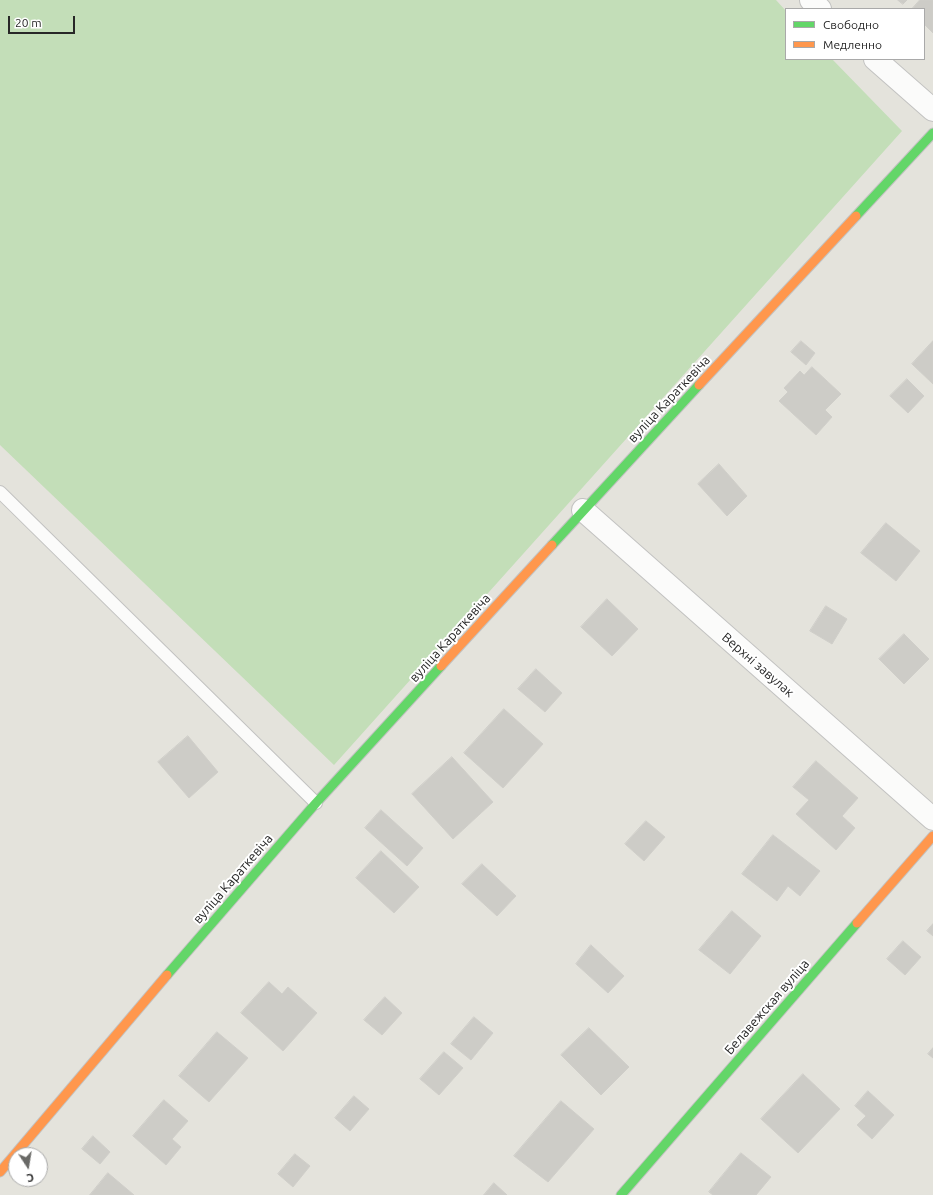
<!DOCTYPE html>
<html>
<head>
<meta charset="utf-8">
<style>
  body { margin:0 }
  #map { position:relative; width:933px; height:1195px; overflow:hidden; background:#e4e3dc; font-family:Ubuntu,sans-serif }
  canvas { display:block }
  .legend { position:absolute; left:785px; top:8px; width:140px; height:52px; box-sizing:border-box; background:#fff; border:1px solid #a9a9a9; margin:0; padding:5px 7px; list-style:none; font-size:12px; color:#272727 }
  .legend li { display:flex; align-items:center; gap:8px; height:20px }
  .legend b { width:20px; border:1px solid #a9a9a9 }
  .north { position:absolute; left:8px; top:1147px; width:40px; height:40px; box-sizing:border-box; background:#fff; border:1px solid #a9a9a9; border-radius:50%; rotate:168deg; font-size:11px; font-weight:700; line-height:16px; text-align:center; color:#272727 }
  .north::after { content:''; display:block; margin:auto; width:14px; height:18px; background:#696966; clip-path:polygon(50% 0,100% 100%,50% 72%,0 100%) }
  .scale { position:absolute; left:8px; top:16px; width:67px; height:18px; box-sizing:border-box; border:2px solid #272727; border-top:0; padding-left:5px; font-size:12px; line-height:14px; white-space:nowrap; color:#272727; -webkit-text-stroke:3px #fff; paint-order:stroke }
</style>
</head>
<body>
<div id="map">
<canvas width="933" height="1195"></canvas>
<ul class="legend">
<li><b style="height:5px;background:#63d668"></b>Свободно</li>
<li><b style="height:5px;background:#ff974d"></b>Медленно</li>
</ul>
<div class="north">С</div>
<div class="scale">20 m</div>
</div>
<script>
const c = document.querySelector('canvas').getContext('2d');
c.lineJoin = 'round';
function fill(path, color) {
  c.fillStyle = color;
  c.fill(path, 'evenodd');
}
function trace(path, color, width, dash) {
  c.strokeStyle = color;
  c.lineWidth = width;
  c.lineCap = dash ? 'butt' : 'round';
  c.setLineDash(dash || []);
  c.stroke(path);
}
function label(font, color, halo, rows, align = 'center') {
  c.font = font + ' Ubuntu,sans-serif';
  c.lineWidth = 4;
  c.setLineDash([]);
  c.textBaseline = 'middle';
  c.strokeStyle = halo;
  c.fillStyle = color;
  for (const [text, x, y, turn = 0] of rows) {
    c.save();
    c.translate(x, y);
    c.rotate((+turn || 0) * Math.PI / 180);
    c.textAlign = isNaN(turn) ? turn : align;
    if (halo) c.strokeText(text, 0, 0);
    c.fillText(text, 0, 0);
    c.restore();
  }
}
fill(new Path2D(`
  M0,0H776L786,11V59H832L902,131L334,765L0,445Z`), '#c3deb8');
const building = new Path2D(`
  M898,0H907L903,4Z
  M920,0H933V33L924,24V9H912Z
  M801,341L815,353L806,365L791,352Z
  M933,341V384L912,364Z
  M812,367L841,394L825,410L832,417L816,435L779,401L788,392L784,388L800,371L804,375Z
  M907,379L924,396L908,413L890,396Z
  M719,464L747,496L727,516L698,484Z
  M886,523L920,551L896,581L861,553Z
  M607,599L638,629L612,656L581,627Z
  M826,606L847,619L832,644L810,631Z
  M904,634L929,659L904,684L879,659Z
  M536,669L562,693L545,712L518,689Z
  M504,709L543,744L503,788L464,753Z
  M188,736L218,772L189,798L158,762Z
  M452,757L493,802L453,839L412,794Z
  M816,761L858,798L842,816L855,828L836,850L796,814L809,800L793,787Z
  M381,810L423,848L407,866L365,828Z
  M646,821L665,837L644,861L625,844Z
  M773,835L820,871L800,896L788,886L777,901L742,874Z
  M381,851L419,887L394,913L356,878Z
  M482,864L516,896L497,916L462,884Z
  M732,911L761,936L730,974L699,950Z
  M933,924V936L927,931Z
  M903,941L921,957L905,975L887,959Z
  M591,945L624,976L608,993L576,964Z
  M269,982L282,994L288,987L317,1013L283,1051L241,1013Z
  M385,997L402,1013L382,1035L364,1020Z
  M474,1017L493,1033L471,1060L451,1044Z
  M589,1028L629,1067L601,1095L561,1055Z
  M217,1032L248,1058L209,1102L179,1076Z
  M933,1048V1058L928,1054Z
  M444,1052L463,1068L439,1095L420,1079Z
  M803,1074L840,1109L798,1153L761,1119Z
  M868,1091L894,1115L872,1139L857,1125L866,1116L855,1106Z
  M354,1096L369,1109L350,1131L335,1118Z
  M164,1100L188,1121L172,1139L181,1147L166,1165L133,1136Z
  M561,1101L594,1129L548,1182L514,1156Z
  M93,1136L110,1152L100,1164L82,1149Z
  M741,1153L771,1177L756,1195H713L709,1192Z
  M295,1154L310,1166L293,1187L278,1174Z
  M108,1173L134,1195H90Z
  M494,1183L507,1195H484Z`);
fill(building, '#cdccc7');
trace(building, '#cfcec9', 1);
const lane = new Path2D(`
  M0,492L316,803`);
const street = new Path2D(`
  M811,0L820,9
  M875,59L933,110
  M583,510L933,819`);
const fast = new Path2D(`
  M856,216L933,133
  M552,545L699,385
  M167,975L316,803L441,666
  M621,1195L857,923`);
const slow = new Path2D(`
  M699,385L856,216
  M441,666L552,545
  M857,923L933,836
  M0,1172L167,975`);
trace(lane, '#c2c2c1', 14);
trace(street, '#c2c2c1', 24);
trace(fast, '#c2c2c1', 11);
trace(slow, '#c2c2c1', 11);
trace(lane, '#fbfbfa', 12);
trace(street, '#fbfbfa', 22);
trace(fast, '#63d668', 9);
trace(slow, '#ff974d', 9);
label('13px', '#272727', '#fff', [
  ["вуліца Караткевіча",669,399,-47],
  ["вуліца Караткевіча",450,638,-48],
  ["Верхні завулак",758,665,41],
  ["вуліца Караткевіча",233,879,-49],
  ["Белавежская вуліца",767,1007,-49]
]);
</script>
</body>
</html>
